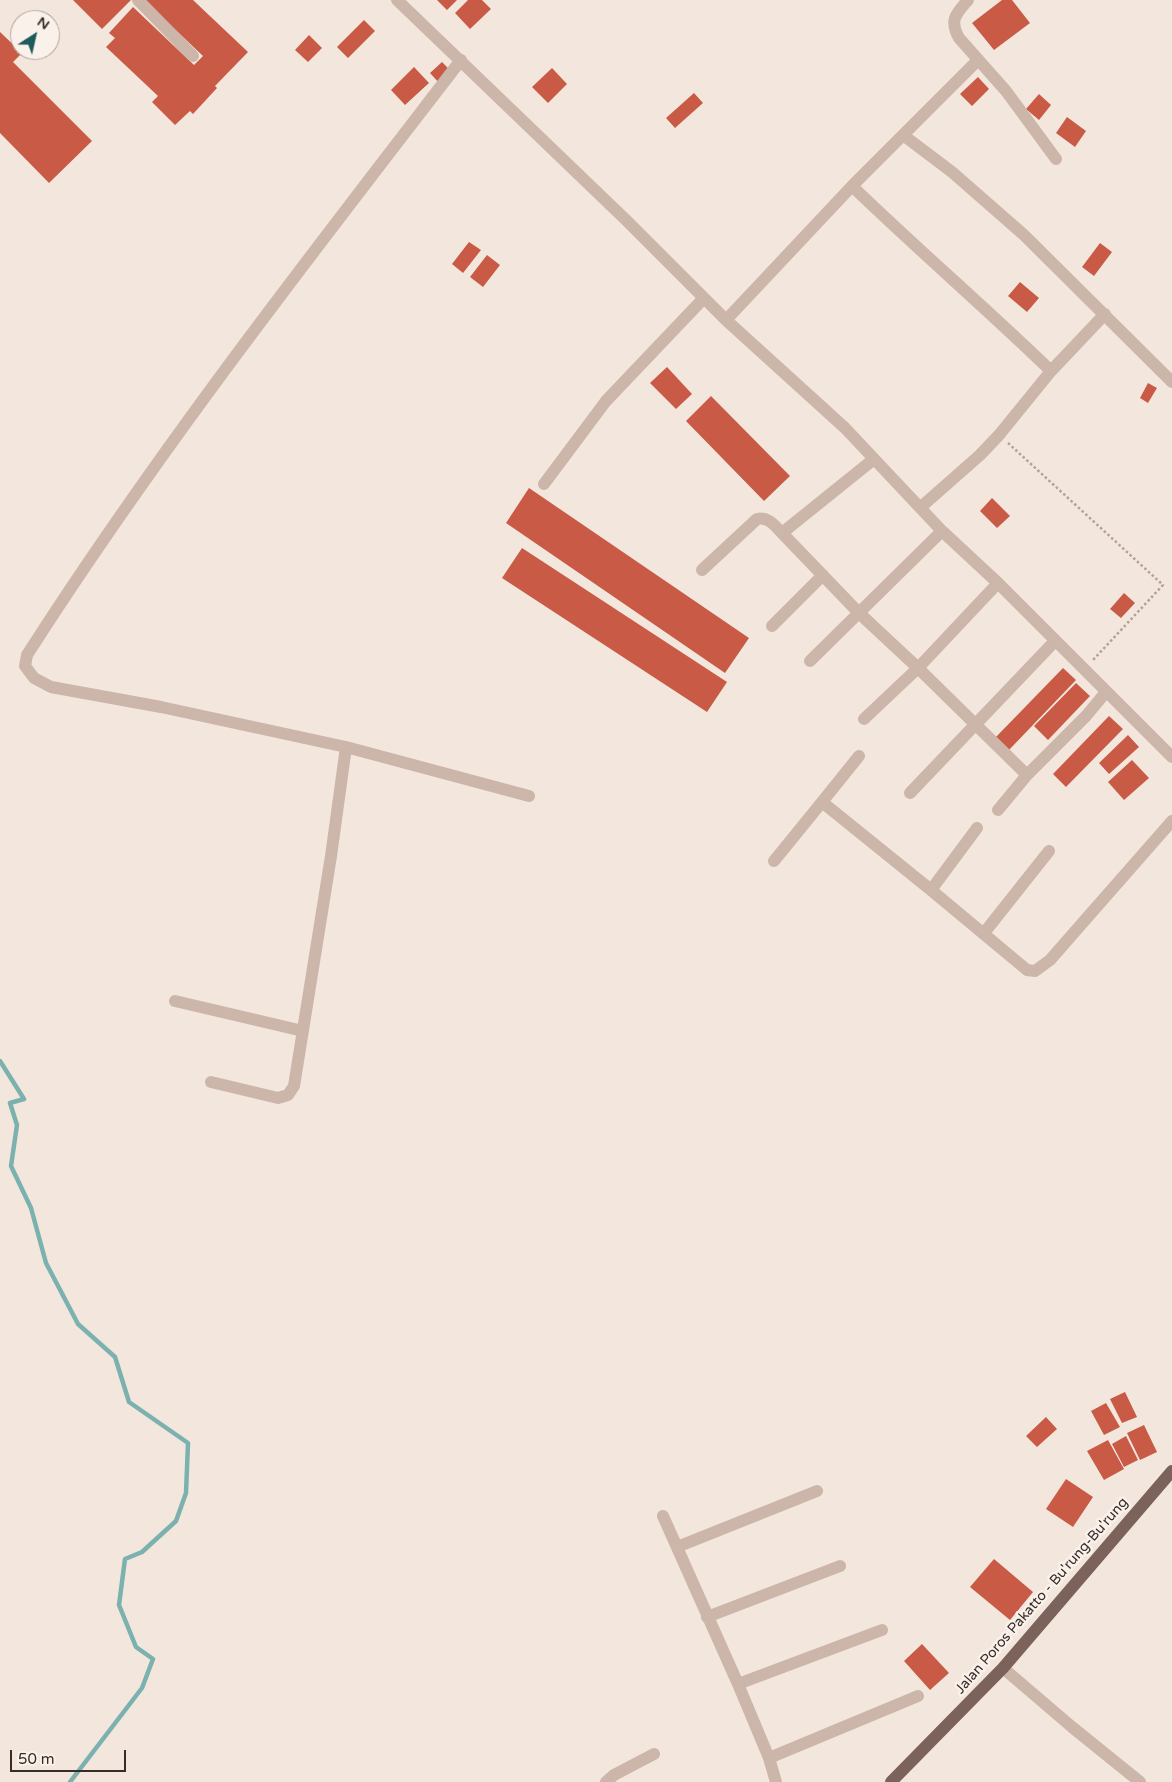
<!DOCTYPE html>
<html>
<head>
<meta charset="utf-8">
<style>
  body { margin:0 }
  #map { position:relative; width:1172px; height:1782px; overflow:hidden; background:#f3e7dd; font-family:"Varela Round",sans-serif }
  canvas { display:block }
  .north { position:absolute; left:10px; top:10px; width:50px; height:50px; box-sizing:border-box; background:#faf1ea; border:1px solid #aca29d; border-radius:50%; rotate:35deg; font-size:14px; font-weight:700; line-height:20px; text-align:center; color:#382c29 }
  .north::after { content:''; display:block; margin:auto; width:18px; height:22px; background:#1d5b5a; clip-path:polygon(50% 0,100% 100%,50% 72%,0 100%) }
  .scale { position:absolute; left:10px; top:1750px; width:116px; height:22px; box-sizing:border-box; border:2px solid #382c29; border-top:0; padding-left:6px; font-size:15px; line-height:18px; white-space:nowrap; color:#382c29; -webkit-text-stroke:4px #faf1ea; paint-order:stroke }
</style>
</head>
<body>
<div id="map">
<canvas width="1172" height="1782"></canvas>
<div class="north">N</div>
<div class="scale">50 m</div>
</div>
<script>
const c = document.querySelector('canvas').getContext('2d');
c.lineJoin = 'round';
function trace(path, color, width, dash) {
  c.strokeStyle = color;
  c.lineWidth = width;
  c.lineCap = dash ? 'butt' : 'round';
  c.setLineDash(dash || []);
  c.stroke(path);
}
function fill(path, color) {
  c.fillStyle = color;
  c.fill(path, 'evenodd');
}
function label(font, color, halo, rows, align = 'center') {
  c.font = font + ' "Varela Round",sans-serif';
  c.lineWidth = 5;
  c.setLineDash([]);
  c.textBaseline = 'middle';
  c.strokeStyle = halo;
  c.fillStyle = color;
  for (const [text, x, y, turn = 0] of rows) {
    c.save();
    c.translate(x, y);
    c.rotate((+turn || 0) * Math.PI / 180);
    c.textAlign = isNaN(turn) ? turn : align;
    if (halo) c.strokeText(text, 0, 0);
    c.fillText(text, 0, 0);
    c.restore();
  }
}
trace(new Path2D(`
  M0,1061L24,1099L10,1103L17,1125L11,1166L31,1208L46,1263L78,1324L115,1357L129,1402L188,1443L186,1493L176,1521L142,1552L125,1559L119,1605L136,1647L153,1659L142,1688L70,1782`), '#7bb1ae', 4.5);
fill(new Path2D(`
  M73,0H131L102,29Z
  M144,0H193L248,52L215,86L217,88L193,114L190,111L175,125L152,102L158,96L106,47L115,38L109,33L133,7L194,65L203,56Z
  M437,0H457L447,10Z
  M468,0H482L491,9L470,29L455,13Z
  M1002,0H1012L1030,23L994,50L972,23Z
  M364,20L375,31L348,58L337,47Z
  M0,32L22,53L13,62L92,141L49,183L0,133Z
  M309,35L322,48L308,62L295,50Z
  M442,62L452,72L440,84L430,73Z
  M414,67L429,83L405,105L391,90Z
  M552,68L567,84L548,103L532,87Z
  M978,77L989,89L972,106L960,94Z
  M694,93L703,103L675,128L666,118Z
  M1039,94L1051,105L1039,120L1026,109Z
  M1067,117L1086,131L1075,147L1056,133Z
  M469,242L481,250L463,273L452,264Z
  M1100,243L1112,252L1094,276L1082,267Z
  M487,255L500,265L483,287L470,277Z
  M1020,282L1039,298L1027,312L1008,296Z
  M667,367L692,394L676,409L650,383Z
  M1148,383L1157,388L1148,403L1140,398Z
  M711,396L790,476L764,501L686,421Z
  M529,488L749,638L725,673L506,523Z
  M992,498L1010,516L997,528L980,511Z
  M522,548L727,682L707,712L502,578Z
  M1124,593L1135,603L1121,618L1110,609Z
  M1063,668L1076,680L1008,751L995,738Z
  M1076,683L1090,696L1048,740L1034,726Z
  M1109,716L1123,729L1066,787L1053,774Z
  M1128,735L1139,747L1109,774L1099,763Z
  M1132,760L1149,778L1124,800L1108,782Z
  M1125,1392L1137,1417L1122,1423L1110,1399Z
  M1106,1403L1120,1427L1104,1435L1091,1411Z
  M1046,1417L1057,1429L1037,1447L1026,1436Z
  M1144,1425L1157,1452L1140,1460L1127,1433Z
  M1126,1436L1138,1460L1124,1467L1112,1444Z
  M1108,1440L1124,1469L1104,1480L1087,1451Z
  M1066,1479L1093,1497L1073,1527L1046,1509Z
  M994,1559L1033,1592L1010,1620L970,1587Z
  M922,1644L949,1673L930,1690L904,1661Z`), '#c95a46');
trace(new Path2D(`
  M1008,443L1163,585L1093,660`), '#b89f93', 2.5, [2.5, 2.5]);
trace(new Path2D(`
  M138,0L193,56
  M397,0L626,220L726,320L845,428L942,531L998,583L1172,757
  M968,0C956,14 949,20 959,38L1006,91L1056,159
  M461,60C311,255 159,449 27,655L25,666L34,678L51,687L161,707L346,747L529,796
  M903,135L952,172L1024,235L1172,382
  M852,186C917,249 986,308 1051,371
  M726,320L852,186L977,61
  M874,459L782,533L859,613L918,668L1027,775
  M544,484L606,401L704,298
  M921,507L980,455L999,435L1051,371L1105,314
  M702,570L757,519C768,516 775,526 782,533
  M772,626L823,575
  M810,661L942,531
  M864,719L918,668L998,583
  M859,756L822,802L931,890L1027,970L1035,971L1050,960L1172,821
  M910,793L1055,641
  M998,810L1027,775L1086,716L1106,692
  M774,861L822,802
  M931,890L977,828
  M984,933L1049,851
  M175,1001L303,1031
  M211,1082L278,1098L288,1095L294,1086L331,856L346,747
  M663,1516L738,1684L769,1758L776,1782
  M677,1547L817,1491
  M707,1617L840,1566
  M1003,1668L1072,1727L1140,1782
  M738,1684L882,1630
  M769,1758L918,1696
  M606,1782L614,1775L654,1754`), '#ccb5a9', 12);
trace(new Path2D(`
  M891,1782L1003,1668L1172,1471`), '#7b625a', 12);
label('14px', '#382c29', '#faf1ea', [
  ["Jalan Poros Pakatto - Bu'rung-Bu'rung",1042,1596,-49]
]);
</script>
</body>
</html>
